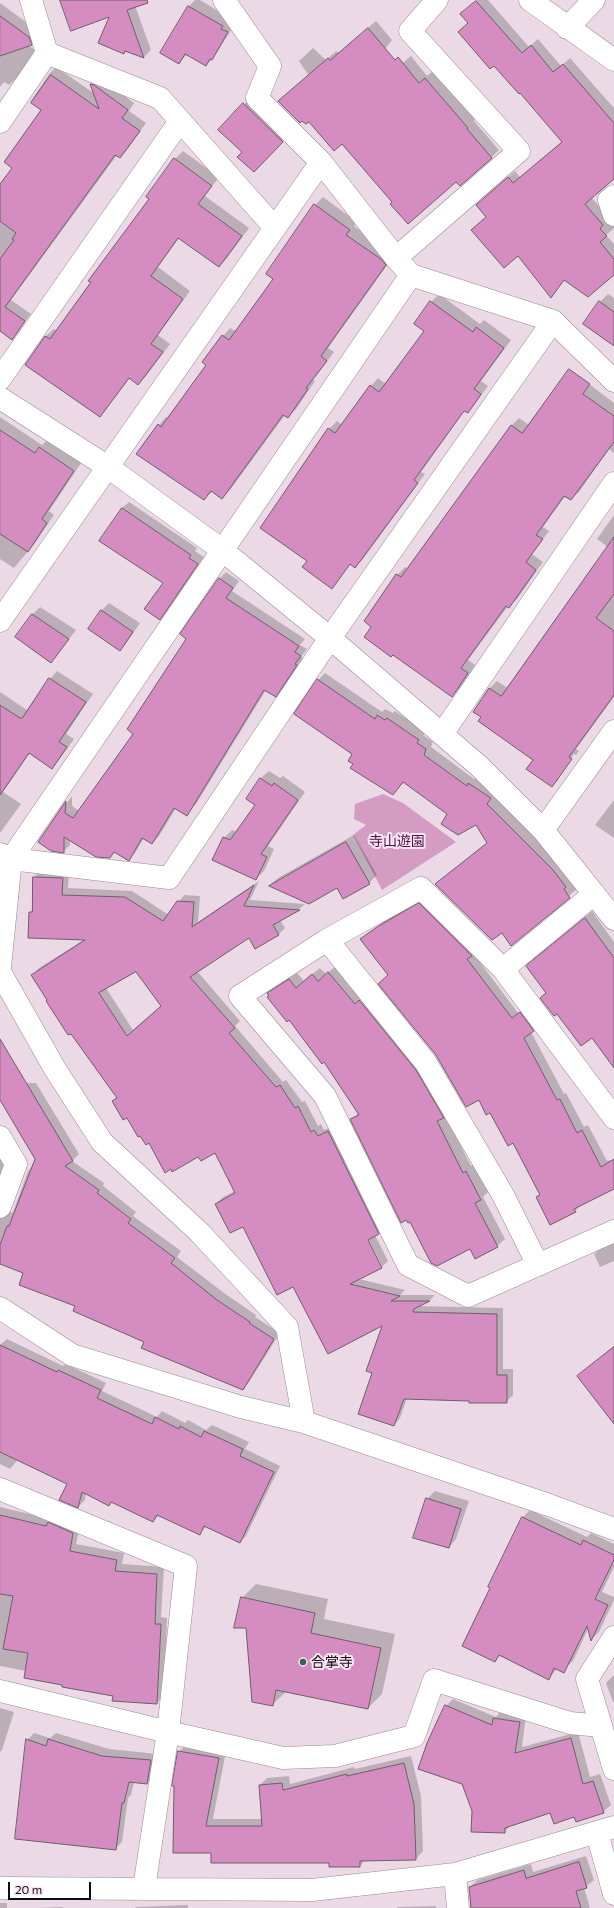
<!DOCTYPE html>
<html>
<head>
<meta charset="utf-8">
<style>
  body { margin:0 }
  #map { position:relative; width:614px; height:1908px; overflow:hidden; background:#ebdae5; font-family:Commissioner,sans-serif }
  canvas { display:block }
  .scale { position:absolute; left:8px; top:1882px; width:83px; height:18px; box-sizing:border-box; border:2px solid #100b0f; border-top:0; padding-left:5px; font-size:12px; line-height:14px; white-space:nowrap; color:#100b0f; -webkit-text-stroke:3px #f9e7f3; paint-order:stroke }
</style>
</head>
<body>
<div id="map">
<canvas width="614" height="1908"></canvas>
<div class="scale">20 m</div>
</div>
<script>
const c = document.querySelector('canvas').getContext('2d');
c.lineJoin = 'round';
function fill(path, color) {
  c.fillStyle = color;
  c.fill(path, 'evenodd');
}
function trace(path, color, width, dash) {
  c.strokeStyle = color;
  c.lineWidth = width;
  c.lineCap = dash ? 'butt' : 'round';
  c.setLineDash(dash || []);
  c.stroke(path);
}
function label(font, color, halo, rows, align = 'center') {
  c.font = font + ' Commissioner,"Noto Sans JP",sans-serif';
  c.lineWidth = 4;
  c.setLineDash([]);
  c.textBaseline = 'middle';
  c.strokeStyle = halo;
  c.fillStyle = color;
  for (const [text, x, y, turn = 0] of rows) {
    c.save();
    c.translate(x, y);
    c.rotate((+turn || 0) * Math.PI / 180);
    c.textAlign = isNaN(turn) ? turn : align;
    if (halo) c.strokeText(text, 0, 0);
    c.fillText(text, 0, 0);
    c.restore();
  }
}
fill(new Path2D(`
  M383,794L403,803L456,842L382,890L353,835L366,825L354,819L355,804Z`), '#d49bc3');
fill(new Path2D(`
  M61,0H133L151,50L144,57L127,50L124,53L111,15Z
  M195,0H200L230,18L235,24L214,57L206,65L187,54L179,63L162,52L189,6Z
  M477,0H488L529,47L538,39L561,66L570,58L613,107L614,106V178L591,197L614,223V228L606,235L614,244V274L565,279L551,297L487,217L484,198L515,171L520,177L563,141L469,23L468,8Z
  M0,3L37,30L39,36L28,45L35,50L17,78L9,85L4,82L0,87Z
  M376,21L392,40L356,88L364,96L411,56L427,76L433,71L475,119L474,121L499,150L491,158L456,181L393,202L299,61L313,48L326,60L336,51L339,53Z
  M56,67L95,94L91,84L98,77L101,78L134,103L129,111L146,123L127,150L120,157L117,155L11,300L31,314L12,338L0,330V186L13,168L43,110L31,101L49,74Z
  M252,96L290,133L262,163L220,130Z
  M183,151L219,177L205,196L249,228L227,258L219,266L179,238L158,267L190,291L158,335L170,344L146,376L138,384L130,378L100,416L27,365L46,336L54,329L57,331L150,199L175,159Z
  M323,197L357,222L354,226L389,252L393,257L328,348L334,352L313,380L315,381L296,409L288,417L285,415L230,490L222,497L213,491L204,499L159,425L166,417L169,418L208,365L223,336L230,328L237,332L274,279L315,205Z
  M439,294L480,324L484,320L511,340L481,381L488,386L475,404L467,412L465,410L421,472L425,474L363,559L355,567L351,563L331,587L308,561L329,429L337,421L342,425L371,386L378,378L386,384L425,330L431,302Z
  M608,294L614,298V345L600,302Z
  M571,370L614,403V453L609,449L579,492L571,499L566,495L543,527L549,531L532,554L543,562L517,599L509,607L508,606L468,660L475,665L460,688L452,696L373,626L397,575L405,567L408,569L512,425L519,418L529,425Z
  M0,417L42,445L47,440L81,463L49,511L54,515L35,543L14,568L0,559Z
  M129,502L197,548L195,551L204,557L166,612L160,619L164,583L122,508Z
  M614,515V697L576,749L579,751L576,755L574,754L557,779H559L552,786L534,760L482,717L490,688L497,681L508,688L608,547L597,539Z
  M226,572L239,581L232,591L305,639L300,645L307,649L301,657L303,658L282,689L275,695L266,690L196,804L189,811L176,808L159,836L152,843L144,838L135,853L129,859L115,852L110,857L70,840V845L63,852L39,842L72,796V806L79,811L135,733L219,579Z
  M109,603L140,623L127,642L120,650L101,611Z
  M40,607L76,630L51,662L32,615Z
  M57,671L93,694L66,734L74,739L59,760L52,768L30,753L3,792L21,804L0,833V692L27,710L50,679Z
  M325,673L382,712L385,709L393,713L395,711L426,732L423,735L433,742L431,747L474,779L476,777L561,863L577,889L511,945L502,932L436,884L488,842L476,824L449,814L404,782L393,794L354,764L353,754L318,680Z
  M269,771L280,778L283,776L305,792L268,846L274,849L264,871L256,879L224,838L232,830L237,832L256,805L247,799L261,778Z
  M614,800V838L595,825Z
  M354,835L377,875L369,883L337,887L270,885L278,878Z
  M41,871L69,872L68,888L132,891L169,915L184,895L200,896L198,922L259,881L250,900L305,904L299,909L280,920L285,928L278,935L249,937L197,971L240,1021L235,1026L283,1082L286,1080L302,1102L305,1101L318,1126L321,1124L324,1130L335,1125L385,1227L375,1235L388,1261L382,1267L359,1279L405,1290L400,1295H435L430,1300L418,1306L503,1308V1369H513V1395L506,1402L407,1398L400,1418L394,1425L373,1373L384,1324L293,1286L243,1225L216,1204L223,1197L235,1191L215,1152L198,1156L149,1142L113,1101L117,1097L33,975L39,968L85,939L30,912L33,910L34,877ZM136,971L162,1005L133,1030L106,988ZM366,1235L382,1266H380L364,1236Z
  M426,898L473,953L518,1013L526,1007L539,1024L531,1032L564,1094L566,1093L584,1127L588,1125L607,1161L610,1160L614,1168V1188L581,1205L575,1211L537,1197L540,1194L514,1142L479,1099L362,939L384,921Z
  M592,911L614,942V1066L592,1036L557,1012L541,998L546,992L534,959Z
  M336,966L423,1063L445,1115L471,1166L474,1164L488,1192L483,1197L505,1239L497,1246L470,1247L411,1220L352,1120L358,1113L325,1060L268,994L276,986L297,973L304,981L320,968L326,974Z
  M1,1082L36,1083L79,1154L72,1161L104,1183L103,1186L136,1212L133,1216L181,1251L177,1257L224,1293L256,1315L255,1317L280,1333L249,1382L243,1389L146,1341L24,1272L0,1263V1211L9,1213L13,1212L28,1171L34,1164L41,1167L0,1098Z
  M0,1151L8,1158L0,1180Z
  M614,1241V1261L600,1267L594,1254L602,1247Z
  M7,1339L63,1366L66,1364L106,1383L102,1391L157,1417L162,1411L185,1423L188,1420L206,1430L212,1425L249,1442L245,1449L280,1466L246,1536L240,1542L207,1526L199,1534L159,1515L153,1521L112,1502L109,1505L86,1493L85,1500L78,1507L68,1484L18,1459L10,1469L0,1464V1345Z
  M614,1346V1422L578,1376Z
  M435,1491L469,1501L456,1539L449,1547L427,1499Z
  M0,1507L80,1526L76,1544L124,1553L122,1564L164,1567L161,1617L167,1618L164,1696L157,1703L63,1684L26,1671L0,1666Z
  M530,1510L587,1537L591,1533L614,1544V1567L602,1592L614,1597V1600L599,1632L592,1639L588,1629L573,1661L565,1668H558L548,1679L501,1655L495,1660L491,1587L489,1586L523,1517Z
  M256,1584L328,1599L324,1619L395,1634L382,1694L368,1708L287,1691L272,1705L247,1628L242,1598Z
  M614,1675V1702H613L606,1683Z
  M453,1699L496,1717L501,1711L526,1715L522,1747L578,1732L590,1777L600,1774L611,1805L603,1812L575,1816L551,1812L511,1825L504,1832L473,1811L446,1706Z
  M0,1708L14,1712L2,1750L0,1752Z
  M34,1733L50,1738L56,1733L109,1749L157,1754L154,1776L147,1783L134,1782L131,1795L128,1798L122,1842L115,1849L27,1740Z
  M186,1744L226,1751L213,1819H263L260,1785L267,1778L289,1776L290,1784L354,1767L355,1769L411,1756L421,1796L423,1851L416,1859L365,1860L360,1866L212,1852L179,1752Z
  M586,1856L594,1880L584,1888L590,1908H472L470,1887L477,1880L531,1864L533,1872Z
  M0,1903H7V1908H0Z
  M188,1905V1908H135L136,1907Z
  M436,1906V1908H397L398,1907Z
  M63,1907V1908H34Z`), '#0003');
const building = new Path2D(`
  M60,0H147L148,3L127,10L144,58L125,51L124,54L98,43L109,17L71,31Z
  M476,1L522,53L531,45L553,72L563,64L614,123V179L585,204L603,225L600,229L607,236L600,242L614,259V275L588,297L564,280L551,298L518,256L504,268L471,230L486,217L476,205L508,177L513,183L562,142L520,93L519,94L494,66L490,69L458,32L468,23L460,14Z
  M188,6L223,26L221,29L228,32L212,60L210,59L206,66L185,54L179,64L160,53Z
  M0,16L29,37L32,45L0,56Z
  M368,28L395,60L398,57L419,83L425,78L468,128L467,129L492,158L460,186L456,182L408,224L390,204L392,202L342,144L334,151L309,122L306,124L302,121L300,123L278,101L328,58L330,60Z
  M51,75L99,109L90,84L94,85L128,110L122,118L140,131L120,158L115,155L5,307L25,321L12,340L0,331V259L14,240L12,239L16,233L0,221V184L12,168L4,162L41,110L31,103Z
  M243,103L283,142L254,172L237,157L242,152L218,130Z
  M174,158L212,186L198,204L242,236L219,267L178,238L151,276L183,299L151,344L163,352L138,385L129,378L100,417L25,365L45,336L50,339L91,282L88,281L149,199L146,197Z
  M314,204L350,230L346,235L381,259L386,265L321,356L327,361L306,388L308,389L288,418L283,415L222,499L211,491L204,500L136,454L158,424L161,427L206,365L202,362L222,335L229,340L273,279L266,274Z
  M430,301L473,332L476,327L504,348L474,389L481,394L468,413L464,411L414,480L418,483L355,568L350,564L332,589L302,567L307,561L260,528L328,428L335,433L370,385L379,392L424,331L414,324Z
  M599,301L614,312V346L583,324Z
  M569,369L590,384L583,394L614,416V442L571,500L564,496L536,535L543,539L526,562L536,570L509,608L506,606L461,668L468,673L452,697L393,655L391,657L364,637L371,627L364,621L396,574L401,577L511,425L522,433Z
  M0,430L35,453L39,447L74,471L42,519L47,523L28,552L0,534Z
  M122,508L191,555L189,558L198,564L160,620L144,609L163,583L99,541Z
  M614,537V594L596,618L614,631V695L569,757L572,759L552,787L526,769L533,760L478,721L481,717L473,712L489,688L501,696Z
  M219,578L233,588L226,598L299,646L295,652L301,656L295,664L297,665L276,697L264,690L187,816L174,808L152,844L142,838L129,861L114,852L110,858L96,857L64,837V853L51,851L38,842L66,801L65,813L73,818L133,734L127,729L186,639L180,634Z
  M101,610L133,632L120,651L88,629Z
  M32,614L69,639L51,663L15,637Z
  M49,678L86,702L59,742L67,747L52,769L29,753L0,795V705L20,718H22Z
  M317,679L375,719L377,715L385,720L387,718L419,740L417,743L426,749L424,755L467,786L468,783L491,798L487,804L553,870L566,887L564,889L570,898L511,946L502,933L492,940L435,884L487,843L476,825L458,835L441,824L447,814L403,782L393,795L350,768L353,764L348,761L352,754L294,714Z
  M260,778L272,786L274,783L298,800L261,854L267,857L256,880L212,860L223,837L230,840L255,805L246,799Z
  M346,842L370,884L343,899L337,888L309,904L269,886Z
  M33,877L63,878L62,895L125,897L163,921L177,901L194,902L192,927L254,885L244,906L300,910L273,925L279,935L255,949L249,938L190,977L235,1028L229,1033L276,1087L280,1085L295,1108L298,1106L311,1132L314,1130L318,1136L328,1131L379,1234L368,1240L382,1268L350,1284L400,1296L391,1301H430L414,1309L413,1312L497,1314V1375H507V1403H469V1401L404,1399L394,1426L358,1414L372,1373L366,1371L382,1326L328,1354L293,1287L277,1295L243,1227L230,1233L215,1204L235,1193L215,1153L201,1161L198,1157L172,1172L171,1169L165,1173L149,1143L146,1145L140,1136L138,1137L127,1118L123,1120L112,1101L117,1098L71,1034L68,1035L46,1001L47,1000L31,975L85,940L28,938L29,912H32ZM136,972L161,1006L127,1036L99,993Z
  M419,903L472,956L467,959L512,1018L520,1012L534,1031L524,1038L557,1100L560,1099L577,1133L582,1130L601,1167L614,1159V1189L574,1209L576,1212L550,1225L536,1197L540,1195L513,1143L508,1146L490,1113L486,1115L479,1100L466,1107L436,1055L378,984L388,975L360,939L377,927Z
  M585,918L614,958V1068L592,1038L581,1046L557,1014L554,1016L540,998L546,993L526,966Z
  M328,972L355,1004L359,1000L416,1070L444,1118L437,1121L463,1173L466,1171L481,1200L475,1203L498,1247L475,1259L470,1249L437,1266L431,1263L410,1222L408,1223L406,1220L401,1223L350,1119L359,1115L324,1062L322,1064L289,1020L287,1022L267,997L269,996L267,993L289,979L296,988L312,974L318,981Z
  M0,1039L73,1161L65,1166L99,1190L97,1193L131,1219L128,1223L175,1258L171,1263L217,1300L250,1322L249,1323L274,1339L243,1390L141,1348L144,1342L73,1311L75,1306L19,1285L23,1273L0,1264V1245L7,1226H9L35,1159L0,1100Z
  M0,1345L57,1372L58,1370L101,1390L97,1398L152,1424L155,1417L179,1429L180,1426L201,1437L204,1431L243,1449L240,1456L274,1472L240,1543L204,1526L200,1535L157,1515L153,1522L111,1502L109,1506L82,1492L78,1508L59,1500L67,1484L0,1452Z
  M614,1347V1424L577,1376Z
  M426,1498L461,1509L449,1548L413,1538Z
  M0,1515L46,1526L48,1522L73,1533L70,1551L117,1560L115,1571L157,1574L155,1624H161L157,1704L112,1701L113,1696L62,1687V1685L24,1678L28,1653L3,1649L13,1596L0,1594Z
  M522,1517L581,1545L583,1540L614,1555V1560L595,1599L608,1605L591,1641L587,1626L564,1673L554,1668L549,1680L499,1655L495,1662L462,1646L490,1588L488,1587Z
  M241,1597L315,1613L311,1633L381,1648L368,1709L276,1690L273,1706L252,1702L246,1628H234Z
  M445,1705L492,1725L493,1718L520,1722L515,1753L571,1738L583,1784L593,1781L604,1813L576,1822L574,1817L554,1824L550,1813L505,1828V1833L471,1832L472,1811L462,1784L418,1769L427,1743Z
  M26,1739L46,1746L48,1739L102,1756L151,1760L147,1784L129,1782L124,1803H122L116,1850L15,1839Z
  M178,1751L219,1758L206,1826H262L259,1785L282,1783L283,1790L347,1774V1776L404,1763L414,1804L416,1860L360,1861V1867H329V1863H211V1853H173L174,1786H172Z
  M579,1862L587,1888L576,1891L581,1908H471L469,1887L524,1870L526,1878Z`);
fill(building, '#d58cc0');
trace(building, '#6d5e68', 1);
const minor = new Path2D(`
  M31,0L47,53
  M224,0L270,66L257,98L321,162L396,258L411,275L553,321L614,381
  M567,28L594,0
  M47,53L160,98L275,228
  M0,122L47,53
  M614,196L609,200L614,215
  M396,258L519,151L410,31L437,0
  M0,379L180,121
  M0,398L108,467L222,550L330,638L479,766L543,830L614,919
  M0,621L321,162
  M442,734L614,483
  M543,830L614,731
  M0,854L11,859L169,878L330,638L553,321
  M327,940L426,1063L503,1195L538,1265
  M0,967L11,859L411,275
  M503,969L594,894
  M0,972L55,1069L102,1142L199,1232L287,1327L304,1422
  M614,1118L503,969L421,888L327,940L240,996L325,1096L408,1265L468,1296L614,1231
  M0,1137L16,1164L0,1207
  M0,1308L72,1355L241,1407L304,1422L549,1505L614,1529
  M0,1489L186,1566L168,1732L144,1888
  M614,1637L587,1679L614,1769
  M0,1691L168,1732L283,1758L335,1756L414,1736L434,1680L570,1723L601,1726
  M597,1833L614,1894
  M455,1874L458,1908
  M0,1888L312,1890L455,1874L614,1827`);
const tertiary = new Path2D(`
  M530,0L614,60`);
trace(minor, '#988893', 23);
trace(tertiary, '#988893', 23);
trace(minor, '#fff', 22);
trace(tertiary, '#fff', 22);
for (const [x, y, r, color] of [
  [303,1662,4,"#30674e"]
]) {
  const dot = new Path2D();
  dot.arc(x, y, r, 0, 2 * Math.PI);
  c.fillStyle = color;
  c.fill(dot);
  trace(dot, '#f9e7f3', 1.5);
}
label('14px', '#4f0e42', '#f9e7f3', [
  ["寺山遊園",397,841]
]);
label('14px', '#100b0f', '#f9e7f3', [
  ["合掌寺",311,1662]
], 'left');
</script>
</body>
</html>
